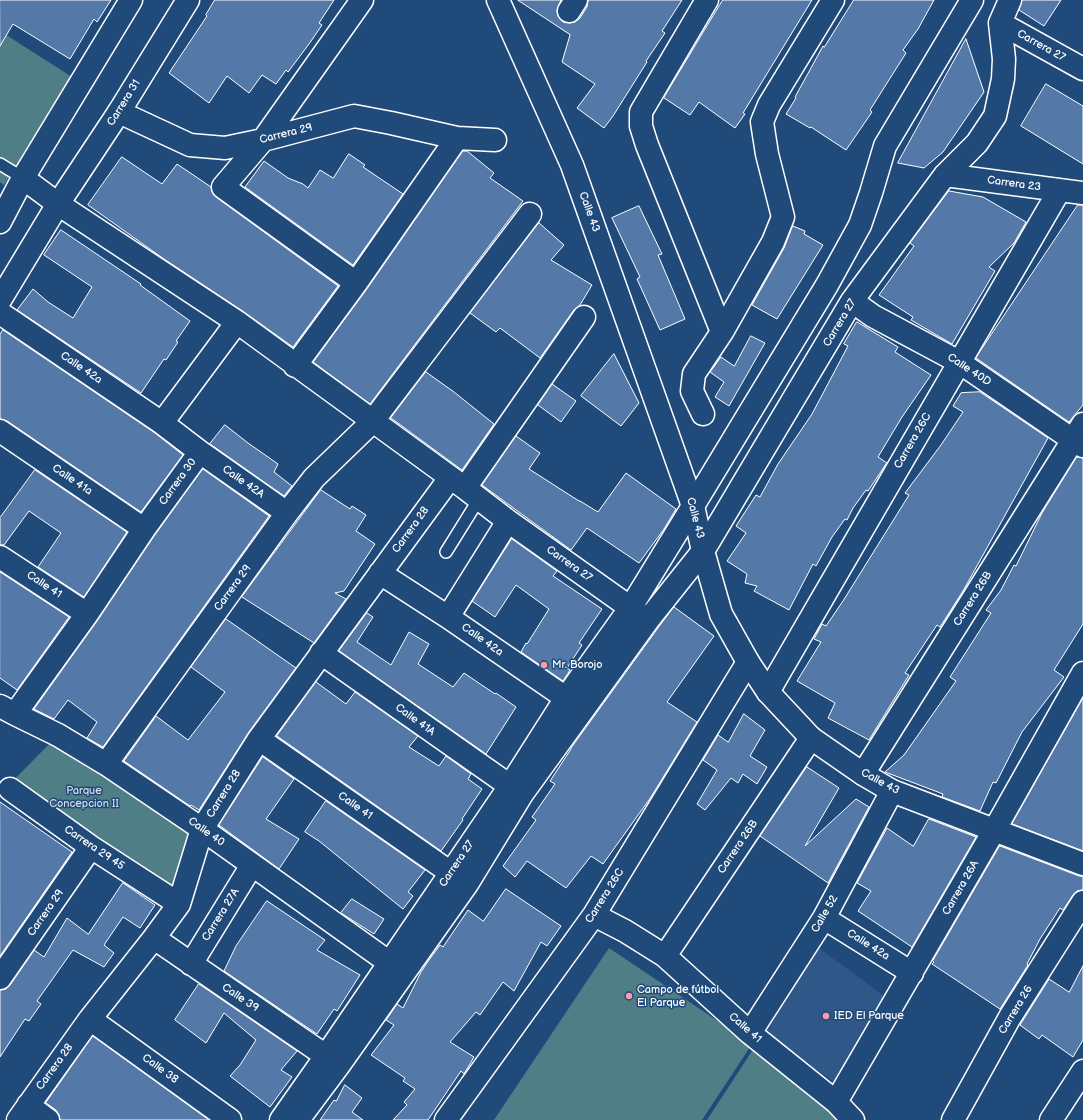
<!DOCTYPE html>
<html>
<head>
<meta charset="utf-8">
<style>
  body { margin:0 }
  canvas { display:block; background:#1f4a7a }
</style>
</head>
<body>
<canvas width="1083" height="1120"></canvas>
<script>
const c = document.querySelector('canvas').getContext('2d');
c.lineJoin = 'round';
function fill(path, color) {
  c.fillStyle = color;
  c.fill(path, 'evenodd');
}
function trace(path, color, width, dash) {
  c.strokeStyle = color;
  c.lineWidth = width;
  c.lineCap = dash ? 'butt' : 'round';
  c.setLineDash(dash || []);
  c.stroke(path);
}
function label(font, color, halo, rows, align = 'center') {
  c.font = font + ' "Balsamiq Sans",sans-serif';
  c.lineWidth = 3;
  c.setLineDash([]);
  c.textBaseline = 'middle';
  c.strokeStyle = halo;
  c.fillStyle = color;
  for (const [text, x, y, turn = 0] of rows) {
    c.save();
    c.translate(x, y);
    c.rotate((+turn || 0) * Math.PI / 180);
    c.textAlign = isNaN(turn) ? turn : align;
    if (halo) c.strokeText(text, 0, 0);
    c.fillText(text, 0, 0);
    c.restore();
  }
}
fill(new Path2D(`
  M816,946L891,1001L840,1086L760,1031Z`), '#2f5888');
fill(new Path2D(`
  M0,31L72,77L4,185L0,182Z
  M58,735L199,825L179,903L1,793Z
  M609,948L752,1044L702,1120H494Z
  M756,1045L845,1120H707Z`), '#507e87');
const building = new Path2D(`
  M0,0H111L97,22L94,19L70,59L13,24L0,46Z
  M215,0H334L319,23L322,25L309,44L288,72L286,70L276,84L262,75L249,93L227,76L209,103L169,73L207,16L206,15Z
  M518,0H561L557,10L558,16L563,22L569,23L575,22L580,18L587,7L588,0H682L662,31L665,33L646,61L647,62L613,116L604,128L577,108L595,84L562,62L570,35Z
  M723,0H812L743,113L745,114L735,128L699,102L690,115L664,98Z
  M854,0H934L918,29L903,50L906,53L870,110L872,112L846,150L811,127L810,128L786,114L796,98L795,97L823,46L824,47Z
  M1022,0H1061L1044,26L1019,10Z
  M966,39L984,92L943,152L924,168L898,163Z
  M1046,84L1083,106V164L1021,126Z
  M463,151H467L494,173L490,178L523,201L370,404L313,362L366,290Z
  M349,154L365,165L363,167L403,194L353,265L245,187L264,161L288,178L303,184L308,188L320,170L333,178Z
  M122,157L162,184L177,164L211,187L212,192L216,197L338,286L293,347L244,312L164,259L88,205Z
  M949,191L983,197L1026,222L1014,243L989,267L995,271L952,344L911,320L913,317L879,295L914,246L910,243Z
  M1078,205H1083V405L1069,422L976,358Z
  M639,206L662,254L658,255L685,319L660,330L637,279L640,277L612,218Z
  M539,223L564,245L551,260L592,285L580,305L574,310L540,358L500,328L496,332L470,313Z
  M793,226L805,231L804,234L823,245L777,319L752,305L784,248Z
  M61,230L141,284L140,285L190,321L176,341L178,342L166,360L164,359L141,393L17,310L33,289L48,302L73,318L92,287L44,255Z
  M857,322L898,347L895,352L931,375L902,417L878,457L887,463L886,464L868,491L866,490L853,508L847,520L845,519L832,537L816,566L813,564L789,610L754,591L757,586L745,583L747,574L727,561L746,533L736,526L756,495L760,497L778,464L812,414L848,346L844,344Z
  M3,330L155,433L183,455L141,512L7,421L0,419V335Z
  M751,336L765,343L729,406L715,397L724,382L710,372L721,357L734,366Z
  M614,354L639,403L621,426L581,396Z
  M426,372L454,392L494,424L462,470L391,418Z
  M552,384L576,401L561,422L538,405Z
  M980,392L1048,438L963,591L940,627L937,625L905,673L909,675L869,740L828,718L835,703L797,681L821,642L814,639L822,624L826,626L843,601L909,495L905,493L941,445L963,412L953,406L961,393Z
  M225,425L248,443L278,464L274,472L292,486L284,496L210,444Z
  M516,436L540,453L529,469L579,501H580L598,512L626,473L676,509L664,529L639,563L587,528L571,550L482,485Z
  M1077,457L1083,458V624L1054,670L1064,677L1022,732L996,783L993,782L980,811L942,797L943,794L885,772L904,755L956,681L950,677L991,613L986,610L1001,590L1014,565L1016,566L1042,513Z
  M203,469L269,516L103,747L87,738L97,722L68,700L54,719L34,709L97,621L154,536Z
  M35,470L127,532L84,597L38,567L61,533L29,511L4,545H0V518Z
  M321,490L350,509L352,506L366,515L356,531L375,544L344,591L335,593L346,599L314,643L242,597Z
  M512,539L557,571L553,576L602,609L579,643L582,645L567,668L570,670L563,681L521,652L526,643L527,644L549,609L516,585L495,617L472,601Z
  M0,572L69,617L17,690L0,678Z
  M674,607L714,636L667,702L697,722L651,797L603,864L591,856L566,888L527,861L515,877L503,866L536,820L532,817L555,784L550,781L571,749V748L658,628Z
  M367,613L373,617L357,642L391,665L409,632L429,644L418,664L453,687L464,673L495,694L496,693L516,707L486,754L339,651Z
  M226,619L296,668L249,732L199,810L191,805L190,806L124,761L156,716L188,740L225,692L191,667Z
  M316,682L346,704L355,692L418,736L409,747L439,766L446,756L471,774L468,779L482,789L462,819L463,820L441,851L277,736Z
  M1083,698V851L1012,824Z
  M744,714L765,730L750,756L767,767L757,784L743,774L738,783L731,778L705,810L697,804L717,770L703,760L718,735L728,742Z
  M263,757L294,779L266,819L299,839L279,869L219,825Z
  M807,767L839,788L805,846L856,799L869,807L828,883L760,836Z
  M326,801L425,870L408,892L413,896L403,909L319,841L305,832Z
  M0,802L72,852L0,956Z
  M929,819L976,837L912,947L858,911L871,891L857,883L887,828L913,846Z
  M1000,846L1079,876H1083V890L1077,891L1073,895L1063,910L1060,908L1040,939L1027,964L1028,965L1000,1009L932,964L934,962L933,961Z
  M123,883L155,905L140,928L123,917L104,945L114,953L104,967L73,950L37,1001L41,1004L29,1021L25,1019L0,1057V990L6,989L10,985L34,950L44,957L67,918L88,934Z
  M506,889L561,926L547,946L541,942L514,991L503,982L480,1015L476,1012L450,1042L474,1057L464,1074L461,1071L428,1120H393L407,1105L404,1102L415,1089L403,1081L405,1078L371,1055L394,1025L386,1020L397,1004L403,1008L421,972L429,960L440,945L443,947L468,910L483,921Z
  M352,899L384,919L374,934L341,913Z
  M267,901L325,940L317,950L360,975L337,1011L334,1009L317,1034L224,971L236,946Z
  M1083,966V1040L1073,1057L1042,1035L1039,1039L1020,1025L1049,979L1069,992Z
  M199,984L297,1051L281,1070L292,1077L270,1107L230,1076L240,1065L256,1040L224,1013L206,1043L175,1020Z
  M93,1036L209,1120H60L59,1115L56,1110L46,1103Z
  M345,1085L362,1098L352,1112L363,1120H320L334,1100L336,1101Z`);
fill(building, '#5478a8');
trace(building, '#fff', 1);
const service = new Path2D(`
  M0,164L23,178
  M446,552L479,499`);
const minor = new Path2D(`
  M707,0L641,112V126L647,145L722,332
  M569,11L576,0
  M1000,23L1083,69
  M119,112L190,145L225,148L263,140L354,116L391,123L457,138L495,140
  M945,175L1083,193
  M23,178L58,204L237,322L465,488L508,521L642,616
  M356,283L223,187L263,140L362,0
  M852,301L873,316L959,362L1073,440L1083,446
  M0,313L162,423L200,452L287,513
  M295,366L356,283L457,138
  M703,414L692,391L694,374L722,332L773,242L783,217L767,154L762,122L769,105L833,0
  M162,423L237,322
  M0,431L144,529
  M465,488L584,317
  M0,557L87,614
  M380,573L448,617L566,698L577,708
  M448,617L508,521
  M321,653L510,786
  M768,692L1059,191
  M0,706L15,714L58,735L106,764L202,829L401,971
  M15,714L87,614L144,529L200,452
  M259,739L451,873
  M106,764L287,513L314,478L372,422L530,214
  M863,774L1083,424
  M10,789L91,847L179,904
  M594,915L625,931L665,956L750,1033L836,1102L853,1120
  M824,918L912,973
  M154,938L326,1056
  M665,956L811,738
  M191,964L252,865
  M0,978L91,847
  M90,1019L230,1120
  M750,1033L824,918L892,791
  M836,1102L995,829L1083,673
  M28,1105L48,1120
  M18,1120L90,1019L154,938L179,904L202,829L259,739L450,478
  M281,1120L326,1056L510,786L566,698L631,607L693,506L827,285L860,225L871,193L885,146L972,0
  M298,1120L339,1065L467,884L522,794L648,620L703,551L852,301L945,175L977,143L995,116L1003,79L1004,59L1000,23L1010,0
  M446,1120L594,915L748,662
  M953,1120L1010,1017L1083,902
  M1051,1120L1083,1071`);
const tertiary = new Path2D(`
  M498,0L572,165L693,506L703,551L721,614L748,662L768,692L811,738L863,774L892,791L1083,864
  M0,222L23,178L131,0
  M0,300L58,204L119,112L188,0`);
trace(service, '#fff', 14);
trace(minor, '#fff', 25);
trace(tertiary, '#fff', 25);
trace(service, '#1f4a7a', 11);
trace(minor, '#1f4a7a', 22);
trace(tertiary, '#1f4a7a', 22);
for (const [x, y, r, color] of [
  [544,665,4,"#ff9aa2"],
  [629,996,4,"#ff9aa2"],
  [826,1016,4,"#ff9aa2"]
]) {
  const dot = new Path2D();
  dot.arc(x, y, r, 0, 2 * Math.PI);
  c.fillStyle = color;
  c.fill(dot);
  trace(dot, '#1f4a7a', 1.5);
}
label('11px', '#fff', '#1f4a7a', [
  ["Carrera 27",1041,46,29],
  ["Carrera 31",124,103,-58],
  ["Carrera 29",286,134,-14],
  ["Carrera 23",1014,184,8],
  ["Calle 43",589,212,70],
  ["Carrera 27",840,323,-59],
  ["Calle 42a",81,368,34],
  ["Calle 40D",969,370,33],
  ["Carrera 26C",913,441,-60],
  ["Calle 41a",72,480,34],
  ["Carrera 30",178,482,-54],
  ["Calle 42A",243,482,35],
  ["Calle 43",695,518,75],
  ["Carrera 28",411,530,-54],
  ["Carrera 27",569,564,35],
  ["Calle 41",44,585,33],
  ["Carrera 29",233,588,-54],
  ["Carrera 26B",973,599,-58],
  ["Calle 42a",482,640,35],
  ["Calle 41A",415,720,36],
  ["Calle 43",880,782,28],
  ["Carrera 28",224,794,-58],
  ["Calle 41",355,806,35],
  ["Calle 40",206,832,35],
  ["Carrera 26B",738,847,-56],
  ["Carrera 29 45",94,848,34],
  ["Carrera 27",457,864,-56],
  ["Carrera 26A",961,888,-60],
  ["Carrera 26C",605,896,-58],
  ["Carrera 29",46,913,-55],
  ["Calle 52",825,914,-60],
  ["Carrera 27A",221,915,-58],
  ["Calle 42a",868,945,32],
  ["Calle 39",240,998,34],
  ["Carrera 26",1016,1010,-59],
  ["Calle 41",745,1028,41],
  ["Carrera 28",55,1067,-54],
  ["Calle 38",160,1069,36]
]);
label('11px', '#fff', '#1f4a7a', [
  ["Mr. Borojo",552,665],
  ["Campo de fútbol",637,990],
  ["El Parque",637,1003],
  ["IED El Parque",834,1016]
], 'left');
label('11px', '#d3dfe1', '#1f4a7a', [
  ["Parque",84,791],
  ["Concepcion II",84,804]
]);
</script>
</body>
</html>
